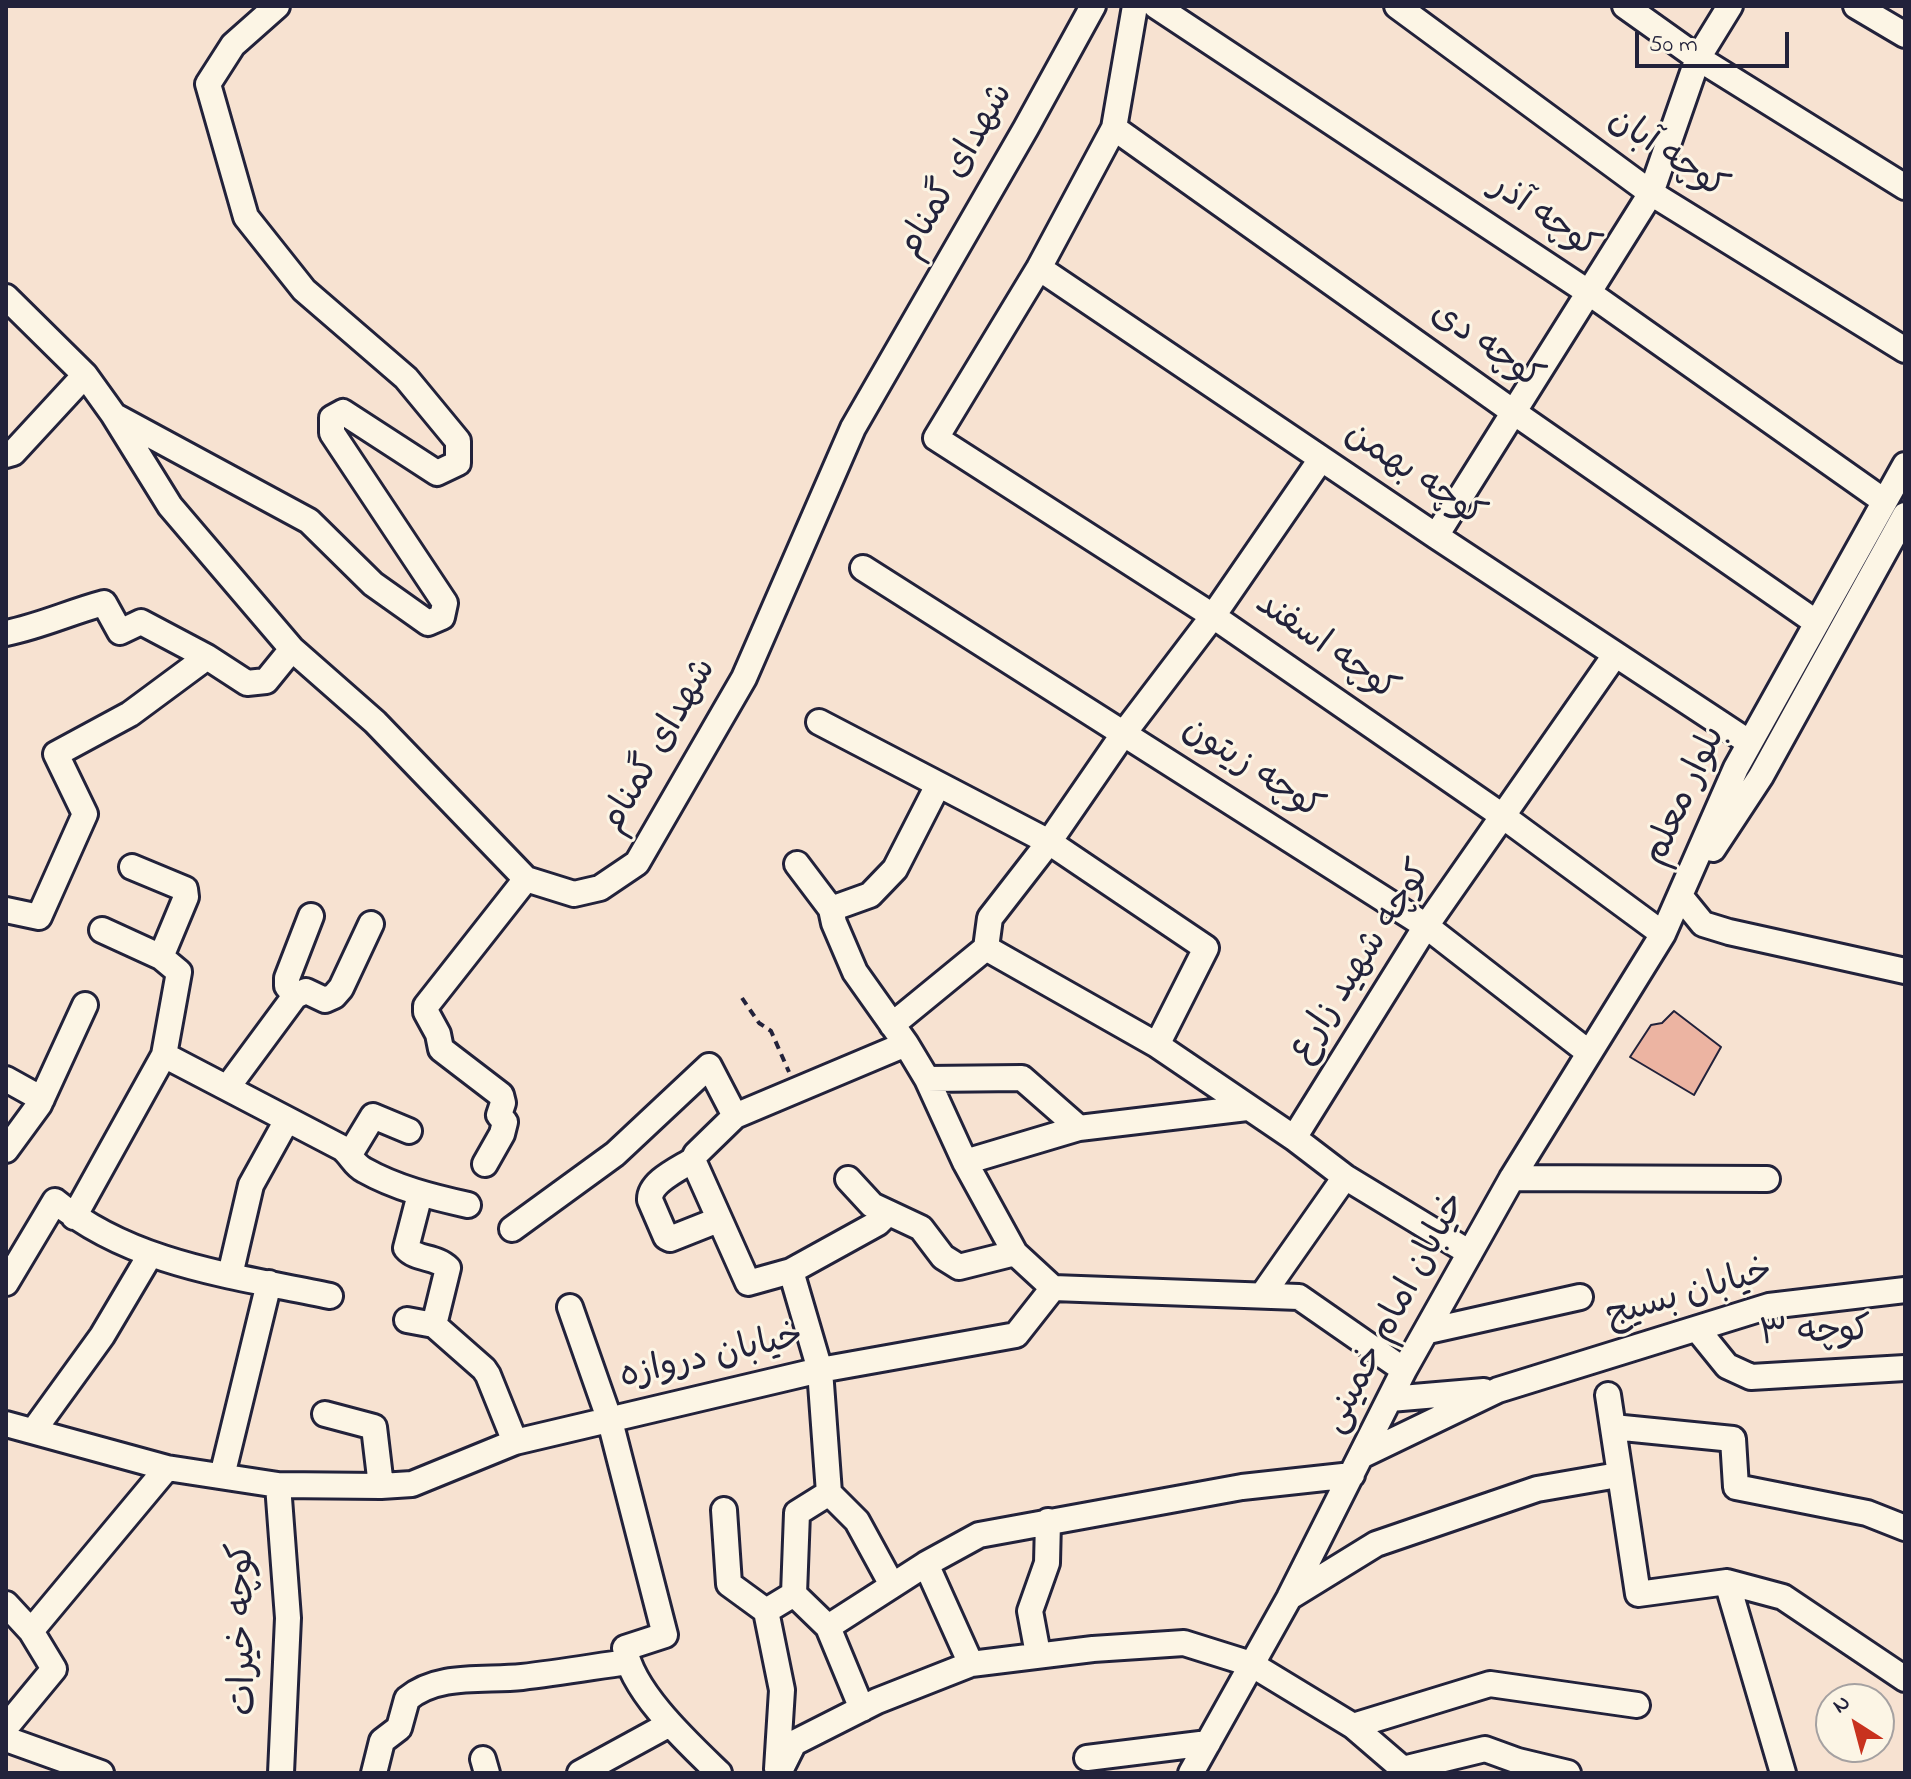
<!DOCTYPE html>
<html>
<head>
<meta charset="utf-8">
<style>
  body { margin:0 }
  #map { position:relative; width:1911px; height:1779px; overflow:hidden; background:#f7e2d1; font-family:"Indie Flower",sans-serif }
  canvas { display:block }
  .frame { position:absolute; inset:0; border:8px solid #22223b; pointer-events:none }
  .north { position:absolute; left:1815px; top:1683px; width:80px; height:80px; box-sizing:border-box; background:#fcf5e5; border:2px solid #a5a1a1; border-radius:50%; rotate:324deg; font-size:22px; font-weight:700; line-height:32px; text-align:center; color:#22223b }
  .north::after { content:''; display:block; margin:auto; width:28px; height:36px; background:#c8321e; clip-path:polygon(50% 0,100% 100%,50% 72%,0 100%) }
  .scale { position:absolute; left:1635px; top:32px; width:154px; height:36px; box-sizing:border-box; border:4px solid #22223b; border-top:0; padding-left:10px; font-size:24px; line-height:28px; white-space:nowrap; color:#22223b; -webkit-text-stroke:6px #fcf5e5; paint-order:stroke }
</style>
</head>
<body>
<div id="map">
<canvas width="1911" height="1779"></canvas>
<div class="frame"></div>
<div class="north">N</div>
<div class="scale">50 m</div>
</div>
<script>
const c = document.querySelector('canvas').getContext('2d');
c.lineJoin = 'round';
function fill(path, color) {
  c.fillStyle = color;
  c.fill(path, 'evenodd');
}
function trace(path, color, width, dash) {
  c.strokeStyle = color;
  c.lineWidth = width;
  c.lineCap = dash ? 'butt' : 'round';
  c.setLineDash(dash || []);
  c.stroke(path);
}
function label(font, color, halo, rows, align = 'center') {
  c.font = font + ' "Indie Flower","Playpen Sans Arabic",sans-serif';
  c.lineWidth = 6;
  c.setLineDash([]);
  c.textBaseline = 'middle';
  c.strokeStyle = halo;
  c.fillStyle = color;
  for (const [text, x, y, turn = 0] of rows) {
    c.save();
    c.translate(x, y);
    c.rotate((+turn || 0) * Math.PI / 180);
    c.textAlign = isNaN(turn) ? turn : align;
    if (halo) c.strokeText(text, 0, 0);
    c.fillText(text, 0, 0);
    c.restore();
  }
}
const building = new Path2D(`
  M1674,1011L1721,1047L1694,1095L1630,1057L1651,1025L1662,1023Z`);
fill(building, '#ecb4a2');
trace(building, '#22223b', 2);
const minor = new Path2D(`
  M1135,6L1114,128L1039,268L936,438L1213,616L1504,817L1663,934
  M1156,6L1588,292L1884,501
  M1397,6L1651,193L1905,350
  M1625,6L1698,58L1905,187
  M1856,6L1905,35
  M1114,128L1512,411L1817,623
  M1039,268L1436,536L1750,743
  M6,297L85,375L113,414L170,506L292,649L375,722L526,879L574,894L600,888L637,863L744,678L853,428L1026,128L1093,6
  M115,416L309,521L373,584L428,623L442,617L445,603L332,433V418L343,412L437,473L458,463V441L406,378L304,290L246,217L208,84L233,45L277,6
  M6,455L13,453L85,375
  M1436,536L1651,193L1698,58L1730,6
  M863,568L1426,926L1588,1052
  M6,633C41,626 70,612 104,603L120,632L141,622L207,657
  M819,722L1049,842L1206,948L1157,1045
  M1713,849L1761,776L1905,515
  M797,864L831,909L834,923L855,972L906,1044L927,1079L965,1162L1015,1253L1053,1288
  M1681,897L1703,924L1729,932L1905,971
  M831,909L870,895L895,869L938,785
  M6,910L39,917L85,814L56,754L130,714L207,657L247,683L266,681L292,649
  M102,930L161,957
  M986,948L1157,1045L1294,1138
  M295,996L287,986V978L311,916
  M892,1025L986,948L990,918L1049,842L1124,733L1213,616L1321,459
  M164,1055L342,1148C351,1155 354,1165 364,1170C396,1188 432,1197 468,1205
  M6,1079L42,1099
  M927,1079L1022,1078L1079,1128
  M227,1088L295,996L306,991L325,1000L334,996L341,988L371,924
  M6,1150L39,1105L85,1005
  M350,1154L373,1116L409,1131
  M693,1160C679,1169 649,1182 650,1200L666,1237L670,1239L718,1220
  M965,1162L1079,1128L1247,1108
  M485,1164L502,1134L505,1122L499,1115L503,1103L501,1095L441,1049L438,1034L426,1012V1006L526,879
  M1512,1178L1767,1179
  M848,1179L872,1205L921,1228L943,1257L959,1267L1015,1253
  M420,1194L406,1248C416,1260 436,1256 448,1268L434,1325
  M884,1211L883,1218L878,1223L791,1271L748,1283L693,1160L696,1154L735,1116L906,1044
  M74,1217L164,1055L179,972L161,957L186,897L185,889L132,867
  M512,1229L615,1154L709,1066L735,1116
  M1470,1253L1345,1177L1294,1138L1426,926L1615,655
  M230,1275L251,1185L287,1120
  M6,1283L55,1201C132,1265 236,1276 330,1296
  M1263,1294L1345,1177
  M570,1307L610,1421L665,1635L625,1648C631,1691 689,1744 719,1773
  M407,1320L434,1325L484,1369L488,1375L515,1442
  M1697,1329L1727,1366L1751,1377L1905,1368
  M1428,1331L1580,1297
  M1608,1395L1638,1594L1727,1582L1783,1597L1905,1679
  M1390,1399L1484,1391
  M325,1414L374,1427L381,1486
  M6,1424L167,1468L278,1485L381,1486L412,1484L515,1442L820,1370L1016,1335L1053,1288L1299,1297L1404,1370
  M1613,1427L1733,1439L1736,1487L1867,1513L1905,1528
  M34,1430L102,1336L150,1255
  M1361,1456L1498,1390L1769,1306L1905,1290
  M222,1476L269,1283
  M278,1485L288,1618L281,1773
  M829,1493L857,1521L892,1585
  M724,1510L729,1584L766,1611
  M926,1564L971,1664
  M1727,1582L1783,1773
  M794,1594L828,1627L862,1709
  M1290,1597L1376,1544L1537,1489L1618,1475
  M6,1604L31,1631L54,1669L6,1727
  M828,1627L926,1564L979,1535L1242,1487L1352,1475
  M31,1631L167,1468
  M1038,1654L1030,1611L1047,1563L1048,1521
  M1353,1726L1403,1769L1485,1749L1518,1761L1568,1773
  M6,1739L101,1773
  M1087,1758L1208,1743
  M483,1759L487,1773
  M777,1769L782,1690L766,1611L794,1594L797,1513L829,1493L820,1370L791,1271
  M374,1773L382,1741L399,1728L407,1699C438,1673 484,1681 522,1677C557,1673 592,1667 627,1662
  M580,1773L668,1725
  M779,1773L794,1743L877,1701L971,1664L1093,1649L1184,1643L1251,1664L1353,1726L1490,1684L1637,1705
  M1191,1773L1289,1598L1404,1370L1512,1178L1663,934L1736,768L1905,465`);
trace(minor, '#22223b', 30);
trace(new Path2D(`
  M742,998L759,1023L771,1031L789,1072`), '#22223b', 4, [8, 6]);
trace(minor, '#fcf5e5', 24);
label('36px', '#22223b', '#fcf5e5', [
  ["کوچه آبان",1666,156,34],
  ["شهدای گمنام",958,172,-60],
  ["کوچه آذر",1543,219,34],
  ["کوچه دی",1485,348,35],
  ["کوچه بهمن",1413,477,34],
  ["کوچه اسفند",1325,649,35],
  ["شهدای گمنام",661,747,-60],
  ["کوچه زیتون",1251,771,33],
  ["بلوار معلم",1687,797,-65],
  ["کوچه شهید زارع",1363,963,-57],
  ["خیابان بسیج",1690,1296,-16],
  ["خیابان امام خمینی",1397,1314,-62],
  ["کوچه ۳",1815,1335,-2],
  ["خیابان دروازه",712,1359,-13],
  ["کوچه خیرات",246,1629,-91]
]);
</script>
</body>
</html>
